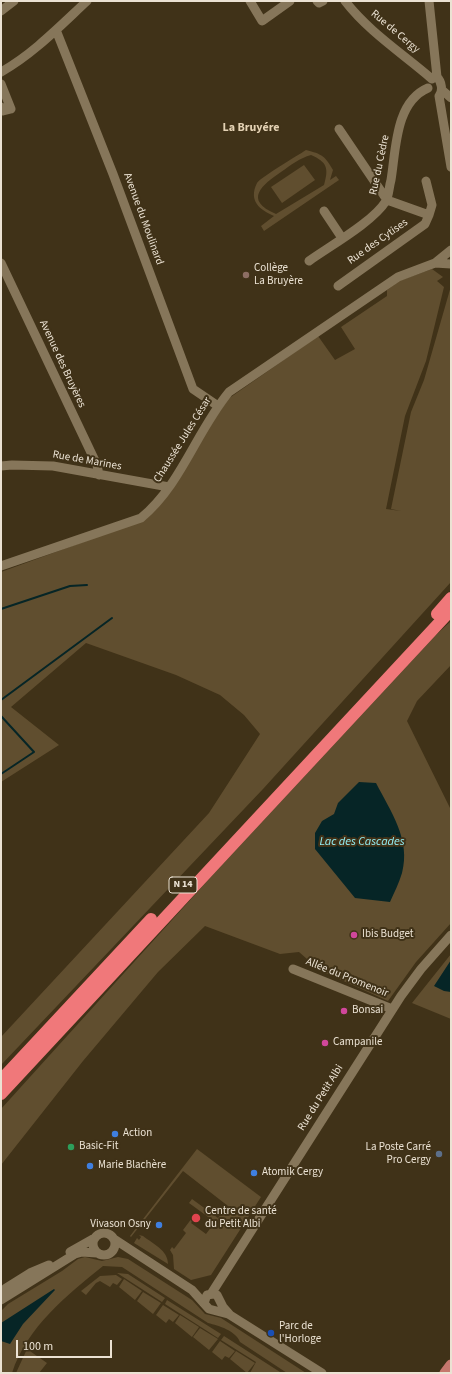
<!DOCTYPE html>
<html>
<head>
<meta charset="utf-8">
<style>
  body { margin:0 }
  #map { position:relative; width:452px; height:1374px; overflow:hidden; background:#403218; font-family:"Source Sans 3",sans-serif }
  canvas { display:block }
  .frame { position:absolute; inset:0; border:2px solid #ebe2d3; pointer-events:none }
  .scale { position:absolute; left:16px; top:1340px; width:96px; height:18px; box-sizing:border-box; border:2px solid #ebe2d3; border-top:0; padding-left:5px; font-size:12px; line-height:14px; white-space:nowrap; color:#ebe2d3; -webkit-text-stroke:3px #403218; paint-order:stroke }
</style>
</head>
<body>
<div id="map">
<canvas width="452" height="1374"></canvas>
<div class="frame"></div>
<div class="scale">100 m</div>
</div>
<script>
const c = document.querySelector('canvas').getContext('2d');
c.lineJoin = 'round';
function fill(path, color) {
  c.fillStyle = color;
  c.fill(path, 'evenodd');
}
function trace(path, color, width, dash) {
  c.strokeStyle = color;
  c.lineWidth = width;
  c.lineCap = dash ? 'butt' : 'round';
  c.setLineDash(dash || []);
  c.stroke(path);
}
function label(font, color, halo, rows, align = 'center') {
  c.font = font + ' "Source Sans 3",sans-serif';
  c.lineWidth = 4;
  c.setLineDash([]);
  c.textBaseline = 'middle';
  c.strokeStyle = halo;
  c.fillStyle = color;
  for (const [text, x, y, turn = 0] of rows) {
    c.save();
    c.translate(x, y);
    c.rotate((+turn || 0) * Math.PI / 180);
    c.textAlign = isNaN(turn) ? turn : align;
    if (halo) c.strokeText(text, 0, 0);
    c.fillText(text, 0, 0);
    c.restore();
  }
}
fill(new Path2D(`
  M306,150C322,154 325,156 333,170L330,180L336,176L339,180L264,231L261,226L274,216C260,210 248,201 257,183C261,177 297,156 306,150ZM311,155C327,162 329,168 324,185L276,214C243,200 262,185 281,172C291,165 300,158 311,155Z
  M304,165L315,180L282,203L271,187Z
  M432,269L443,277L437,281L444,287L426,361L405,416L386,509L401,511L391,509L411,412L424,380L451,286V582L263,789L1,1065V1037L209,813L260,734L244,715L220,695L176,675L86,643L11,707L59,745L1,782V572L146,519L228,399L318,336L335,360L355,349L341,327L387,296V290L399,281Z
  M451,621V665L417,701L407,721L451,810V923L416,962L388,1001L308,965L307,959L299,952L280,954L205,926L158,972L83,1061L1,1165V1109L210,878L436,635Z
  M451,954V1019L412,1003Z
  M197,1149L261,1197L211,1275L191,1280L174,1269L173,1255L170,1250L172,1247L174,1249L186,1233L183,1230L192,1218L194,1219L191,1223L206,1234L215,1222L189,1203L192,1199L218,1218L228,1206L183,1171L131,1237L130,1236Z
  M139,1235L143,1236C153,1244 168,1250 168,1264L134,1243L137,1238L139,1240L141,1237Z
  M85,1257L102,1261L118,1257L128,1259L192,1300L205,1314L221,1318L306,1373H287L240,1342C235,1330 219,1326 208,1323L122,1267L103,1266C67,1295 27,1327 12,1373H1V1311L8,1304L62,1271L78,1259Z
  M117,1273L128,1274L165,1298L162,1302Z
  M116,1275L122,1279L117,1285L113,1283L110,1287L100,1281L96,1283L86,1295L81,1291L100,1276Z
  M124,1279L142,1291L135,1300L119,1287Z
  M143,1292L161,1303L153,1314L137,1301Z
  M167,1300L221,1334L218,1338L165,1304Z
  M163,1305L179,1315L173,1322L169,1319L166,1323L156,1315Z
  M180,1315L199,1327L192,1337L175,1323Z
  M200,1328L218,1339L209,1350L193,1337Z
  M224,1336L280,1372L282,1373H250L256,1362L221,1340Z
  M220,1341L235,1351L229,1358L225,1356L222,1360L212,1352Z
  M27,1349L47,1363L39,1373H16Z
  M236,1351L255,1363L247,1373L230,1359Z`), '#604e2f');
fill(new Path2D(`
  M359,782L376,783C391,812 411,840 402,873C399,883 394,893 390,902L355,898L315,849V833L322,821L334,814L338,803Z
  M451,960V992L444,991L434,986Z
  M54,1289L55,1290L23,1324L10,1344L1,1341V1323Z`), '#062526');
trace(new Path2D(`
  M1,609L70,586L87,585
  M1,700L112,618
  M1,716L34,752L1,774`), '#062526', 2);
trace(new Path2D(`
  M250,1L262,21L290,1
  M317,1L319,3L323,1
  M345,1C369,32 402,53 432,79
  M429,1L437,77
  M1,11L14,1
  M56,30L113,174L193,389L218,406
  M1,72C33,54 60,26 87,1
  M437,77C442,82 443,91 439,96
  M1,84L11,109L3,111L1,107
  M442,90L451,98
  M439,96L451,167
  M339,129L387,200L429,215L432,205L426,181
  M324,211L342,238
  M309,261C330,246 373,222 386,201C389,195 389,187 391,180C396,150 395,102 428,88
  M1,263L97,465L99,475
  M435,263L451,264
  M338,286L425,224L429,215
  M1,466L12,465L53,466L169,487
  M1,566L141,518C181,485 196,432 229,392L398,277L435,263L451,250
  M293,969L392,1009
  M93 1244a11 11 0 1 1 22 0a11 11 0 1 1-22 0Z
  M114,1239L192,1290L209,1309L228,1314
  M70,1252L93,1239
  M1,1293L6,1288L30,1273L49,1265
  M211,1294L401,996L421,969L451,935
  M1,1300L75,1254L82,1252L97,1253
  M204,1303L207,1295L213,1294L217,1295L223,1307L230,1315L322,1373`), '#86765a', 9);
trace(new Path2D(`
  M445,1373L451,1365`), '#c6776d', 11);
trace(new Path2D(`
  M437,614L451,598
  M1,1080L151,919
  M1,1094L451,610`), '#f0787a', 12);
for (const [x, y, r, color] of [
  [246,275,4,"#8d6e63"],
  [354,935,4,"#d1479c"],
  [344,1011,4,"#d1479c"],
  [325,1043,4,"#d1479c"],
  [115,1134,4,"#3f7fe0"],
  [71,1147,4,"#2e9e5b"],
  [439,1154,4,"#5c6f8a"],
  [90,1166,4,"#3f7fe0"],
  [254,1173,4,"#3f7fe0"],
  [196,1218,5,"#e0444e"],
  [159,1225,4,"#3f7fe0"],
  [271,1333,4,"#1a4fb4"]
]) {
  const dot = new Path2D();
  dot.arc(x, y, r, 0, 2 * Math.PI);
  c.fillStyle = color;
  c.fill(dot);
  trace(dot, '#403218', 1.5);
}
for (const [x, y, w] of [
  [183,885,28]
]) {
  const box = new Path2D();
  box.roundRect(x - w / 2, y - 8, w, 16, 3);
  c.fillStyle = '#403218';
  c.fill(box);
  trace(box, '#ebe2d3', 1);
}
label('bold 10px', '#ebe2d3', null, [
  ["N 14",183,885]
]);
label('11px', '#ebe2d3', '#403218', [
  ["Rue de Cergy",395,32,40],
  ["Rue du Cèdre",380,165,-78],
  ["Avenue du Moulinard",143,219,70],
  ["Rue des Cytises",378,242,-35],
  ["Avenue des Bruyères",62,364,65],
  ["Chaussée Jules César",183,440,-58],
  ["Rue de Marines",87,461,10],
  ["Allée du Promenoir",347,978,22],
  ["Rue du Petit Albi",321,1098,-58]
]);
label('11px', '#ebe2d3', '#403218', [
  ["Collège",254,269],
  ["La Bruyère",254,282],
  ["Ibis Budget",362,935],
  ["Bonsai",352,1011],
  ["Campanile",333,1043],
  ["Action",123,1134],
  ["Basic-Fit",79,1147],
  ["La Poste Carré",431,1148,"right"],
  ["Pro Cergy",431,1161,"right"],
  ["Marie Blachère",98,1166],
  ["Atomik Cergy",262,1173],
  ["Centre de santé",205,1212],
  ["du Petit Albi",205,1225],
  ["Vivason Osny",151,1225,"right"],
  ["Parc de",279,1327],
  ["l'Horloge",279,1340]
], 'left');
label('bold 12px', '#e4d2b4', '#403218', [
  ["La Bruyére",251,128]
]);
label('italic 12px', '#92eff5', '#403218', [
  ["Lac des Cascades",362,842]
]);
</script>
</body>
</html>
